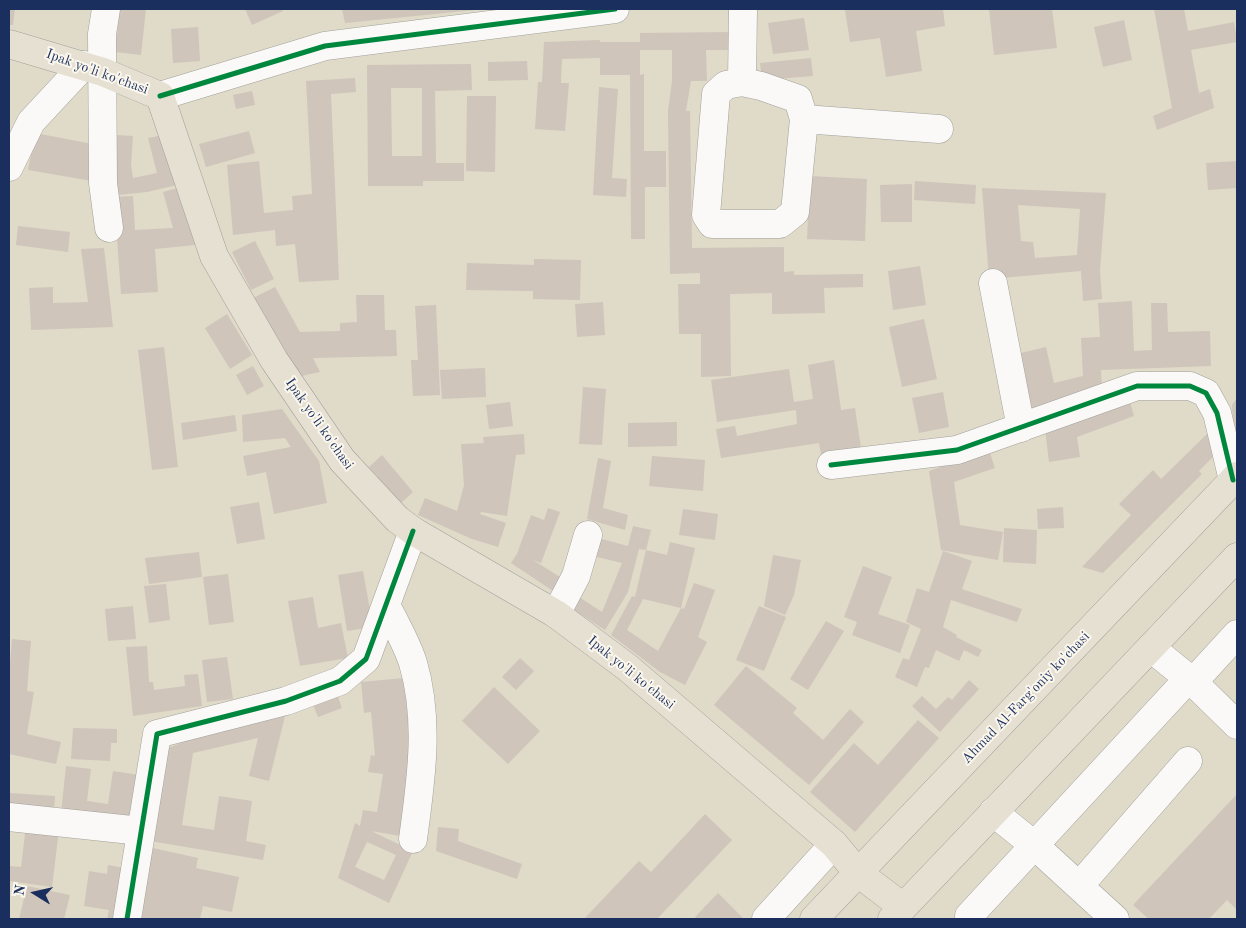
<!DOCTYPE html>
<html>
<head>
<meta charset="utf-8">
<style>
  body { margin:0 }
  #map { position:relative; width:1246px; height:928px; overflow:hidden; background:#e0dac8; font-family:"Old Standard TT",serif }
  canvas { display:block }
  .frame { position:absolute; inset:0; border:10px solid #1b2f5e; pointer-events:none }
  .north { position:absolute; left:10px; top:868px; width:50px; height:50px; -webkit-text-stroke:4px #fbf7ec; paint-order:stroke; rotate:280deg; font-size:14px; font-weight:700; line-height:20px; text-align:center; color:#1b2f5e }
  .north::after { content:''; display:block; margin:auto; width:18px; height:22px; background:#1b2f5e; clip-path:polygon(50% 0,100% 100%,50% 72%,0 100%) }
</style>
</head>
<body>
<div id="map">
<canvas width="1246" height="928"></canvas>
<div class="frame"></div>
<div class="north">N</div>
</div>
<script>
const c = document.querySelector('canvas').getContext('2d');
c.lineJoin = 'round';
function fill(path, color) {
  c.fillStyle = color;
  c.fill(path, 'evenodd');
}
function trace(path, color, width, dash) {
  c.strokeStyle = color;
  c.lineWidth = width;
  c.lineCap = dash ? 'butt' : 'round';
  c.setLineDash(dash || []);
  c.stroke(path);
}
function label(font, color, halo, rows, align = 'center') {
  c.font = font + ' "Old Standard TT",serif';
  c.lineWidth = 4;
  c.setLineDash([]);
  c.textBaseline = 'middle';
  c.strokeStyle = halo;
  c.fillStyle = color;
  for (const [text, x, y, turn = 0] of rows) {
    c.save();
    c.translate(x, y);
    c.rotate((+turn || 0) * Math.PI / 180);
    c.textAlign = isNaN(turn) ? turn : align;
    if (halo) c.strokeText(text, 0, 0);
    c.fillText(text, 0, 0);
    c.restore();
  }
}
fill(new Path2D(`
  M9,9H15L13,25H9Z
  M120,9H146L141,55L115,52Z
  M245,9H282L283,11L252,25Z
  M342,9H474L475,10L345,23Z
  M852,9H943L945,26L916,31L922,71L886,77L880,38L850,42L845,10Z
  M989,9H1052L1057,48L994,55Z
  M1154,9H1184L1188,31L1234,22L1237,40V42L1191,50L1199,93L1210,89L1214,108L1157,130L1153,116L1172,108Z
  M804,18L809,50L773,54L768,23Z
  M1124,20L1132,60L1103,67L1094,27Z
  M198,27L200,61L173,63L171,29Z
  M736,32V50H706L707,81H691L686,111H690L692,248L784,247V272L794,271V275L863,274V287L824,288L825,313L772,314V293L730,294L731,376L701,377V334H679L678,284H700V273L670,274L668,111L672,81V50H640V75L644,74V151H666V187H645V239H631L630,75H600V58L562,59L561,83H569L565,131L535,129L538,82H542L544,42L600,40V42H640V33Z
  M811,58L813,76L762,80L760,63Z
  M527,61L528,80L488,81V62Z
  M471,64L472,90L435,91L436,163H464V181H423V186H368L367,65ZM391,88H422V156H392Z
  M355,78L356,92L331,94L339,280L299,282L295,244L276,246L275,230L233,235L227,165L259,161L264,213L293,210L292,196L312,194L306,81Z
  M599,87L618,89L612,178L627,179L626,197L593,195Z
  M252,91L255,105L236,109L233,95Z
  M467,96H496L495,172L466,171Z
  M249,131L255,153L206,167L199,144Z
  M35,133L98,145L92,181L28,170Z
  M116,135L133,136L131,165L133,178L157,173L148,138L164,135L177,185L147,192L118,195L114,162Z
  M1237,161V188L1208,190L1206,163Z
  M810,176L867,179L865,241L807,239Z
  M915,181L976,185L975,204L914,200Z
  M912,184V222H881L880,185Z
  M178,188L195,245L155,249L158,292L121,294L114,197L133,196L135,230L173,228L163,192Z
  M982,188L1106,193L1100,270L1102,299L1083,301L1081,271L989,279ZM1018,205L1080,209L1077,255L1035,258L1033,242L1021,241Z
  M18,226L70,232L68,252L16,245Z
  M255,241L274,279L251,290L232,252Z
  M104,248L113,327L31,330L29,288L53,287V303L88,302L81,249Z
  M534,259L581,260L580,300L533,299V291L466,290L467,263L534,265Z
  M920,266L926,305L893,310L888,271Z
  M275,287L300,332L340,331V323L357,322L356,295H384L385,330H396L397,356L313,358L320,372L297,377L253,298Z
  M1132,301L1134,351L1152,350L1151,303H1167L1168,332L1210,331L1211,366L1101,370L1102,391L1025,410L1012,355L1046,347L1054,383L1083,376L1081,338L1100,337L1098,303Z
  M603,302L605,335L577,337L575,304Z
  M436,305L440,395L413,396L411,360H418L415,306Z
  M227,314L252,355L230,369L205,328Z
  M924,319L937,379L902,387L889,327Z
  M164,347L178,467L152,470L138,350Z
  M834,360L841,410L855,408L861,448L821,454L819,443L721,458L716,429L735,426L737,436L797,424L796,410L717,422L711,380L789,369L794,402L813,399L808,365Z
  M253,366L264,386L247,395L236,375Z
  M485,368L486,397L442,399L440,370Z
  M583,387L606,389L602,445L579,444Z
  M943,392L949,427L919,433L912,398Z
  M1237,398V431L1233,428L1232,405Z
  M510,402L513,426L489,429L486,405Z
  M1130,402L1134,416L1077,437L1080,457L1049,462L1045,429Z
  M282,409L319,461L327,503L274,514L266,472L247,476L243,456L291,447L285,438L243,442L242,415Z
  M235,415L237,431L183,440L181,423Z
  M677,422V446L628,447V423Z
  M1210,431L1224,446L1199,471L1202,474L1103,573L1082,567L1131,515L1119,504L1153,470L1161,479Z
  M524,434L525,454L516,455L507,516L481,512L480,514L506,523L498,547L472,539L418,515L425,498L457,511L464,485L461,444L484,443L483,437Z
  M989,450L995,468L954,482L960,525L1003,532L998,560L941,550L929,471Z
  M382,455L413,492L401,503L369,467Z
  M652,456L705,460L703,491L649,486Z
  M598,458L611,461L603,508L628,515L625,530L587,519Z
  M259,502L265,539L237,544L230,507Z
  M1063,507L1064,528L1038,529L1037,509Z
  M548,508L560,512L541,563L533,560L571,584L562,597L511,563L517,554L531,515L544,520Z
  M683,509L718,514L715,540L679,535Z
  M633,526L651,530L646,550L639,549L628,592L605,630L569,607L576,595L602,612L622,563L593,556L598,538L628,546Z
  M1004,528L1037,530L1036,564L1003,562Z
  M670,542L695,548L681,608L643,599L627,630L658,651L681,608L684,609L694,583L715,590L698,637L707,642L685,685L660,672L611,635L632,596L635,597L646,550L667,555Z
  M943,551L972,561L962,589L1022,609L1017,622L951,600L943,627L957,635L956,637L982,650L978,657L964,650L959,661L936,650L929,668L925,667L917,687L895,677L903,658L909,660L921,629L906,622L917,588L929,592Z
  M199,552L202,577L149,584L145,558Z
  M773,555L801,560L794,595L785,615L764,606Z
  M863,566L892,577L878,614L910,625L900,653L852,635L857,622L844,617Z
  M363,571L373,627L347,631L338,575Z
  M228,574L234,622L209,625L203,577Z
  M166,584L170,620L149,623L144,586Z
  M313,597L318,628L341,623L348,658L300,666L288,601Z
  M133,606L136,639L108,641L105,609Z
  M759,606L786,617L764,671L736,660Z
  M826,621L844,631L808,690L790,679Z
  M12,639L31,641L27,691L34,692L27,734L61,742L56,764L9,754V677Z
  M147,646L149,682H153L154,690L185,686L184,675L198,674L202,706L133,716L126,647Z
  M227,657L233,699L207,702L202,660Z
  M520,658L534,671L516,690L502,677Z
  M746,666L797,708L793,713L823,740L850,709L864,722L809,785L714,705Z
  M404,678L412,762L400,836L371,831L413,851L389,903L338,878L355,823L360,826L363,810L377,812L383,774L368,772L371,755L375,756L371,712L364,713L361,682ZM367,842L396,855L384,880L355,867Z
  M969,680L979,689L940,732L912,706L922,696L936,709L948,697L952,700Z
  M494,687L540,731L508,764L462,721Z
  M337,694L342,708L318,717L312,702Z
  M286,712L269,781L249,776L258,738L193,753L182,825L214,830L219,796L252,801L246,841L266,845L263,860L150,841L166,749L197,736Z
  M918,720L939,738L855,832L810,792L854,743L878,765Z
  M73,728L117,729V743H111L110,761L71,759Z
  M66,766L91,769L87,801L108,804L113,771L139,775L131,822L61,813Z
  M9,793L55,796L54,814L9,811Z
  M1237,794V910L1227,900L1209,919H1149L1133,905Z
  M705,814L732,840L657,919H584L639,861L651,872Z
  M26,826L59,830L52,887L9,881V866L21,867Z
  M438,827L459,829L458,841L522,864L517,879L436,851Z
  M153,848L198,858L196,868L239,877L232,912L203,906L200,919H138Z
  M108,865L125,868L117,919H107L109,910L84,906L89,871L107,874Z
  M27,886L70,895L64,919H19Z
  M718,893L744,919H697L695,917Z`), '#cfc5bb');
const minor = new Path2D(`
  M106,9L102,34L103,183L109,228
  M743,9L742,82L761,86L798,99L804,119L939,129
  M742,82L726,85L716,94L706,215L712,224H780L795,212L804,119
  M160,96L325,46L615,9
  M9,167L31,122L84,65
  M993,283L1021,428
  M831,465L957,450L1137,386H1190L1206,393L1217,413L1233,480
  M387,607C396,625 407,644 413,663C430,721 421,780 413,839
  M556,614L576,576L588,535
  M1151,648L1193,682L1237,725
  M1193,682L1237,634
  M993,812L1034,845L1115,919
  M9,817L141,831
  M1079,886L1188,761
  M969,916L1188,679
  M127,919L157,734L286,701L340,681L366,659L413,531
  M766,919L834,844`);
const major = new Path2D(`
  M9,44L103,72L160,96L214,256L274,360L342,460L397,519L413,531L556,614L628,668L834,844L858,873`);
const highway = new Path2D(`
  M858,873L903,907
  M814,919L1237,476
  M892,919L1237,557`);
trace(minor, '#a0a09b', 29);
trace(major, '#a0a09b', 29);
trace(highway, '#a0a09b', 29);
trace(minor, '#faf9f7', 28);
trace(major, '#e6e0d3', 28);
trace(highway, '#e6e0d3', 28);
trace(new Path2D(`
  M160,96L325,46L615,9
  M831,465L957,450L1137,386H1190L1206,393L1217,413L1233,480
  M127,919L157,734L286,701L340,681L366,659L413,531`), '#00873e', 5);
label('14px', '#1b2f5e', '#fbf7ec', [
  ["Ipak yo'li ko'chasi",97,72,20],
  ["Ipak yo'li ko'chasi",319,424,55],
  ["Ipak yo'li ko'chasi",631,673,39],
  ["Ahmad Al-Farg'oniy ko'chasi",1026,698,-46]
]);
</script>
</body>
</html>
